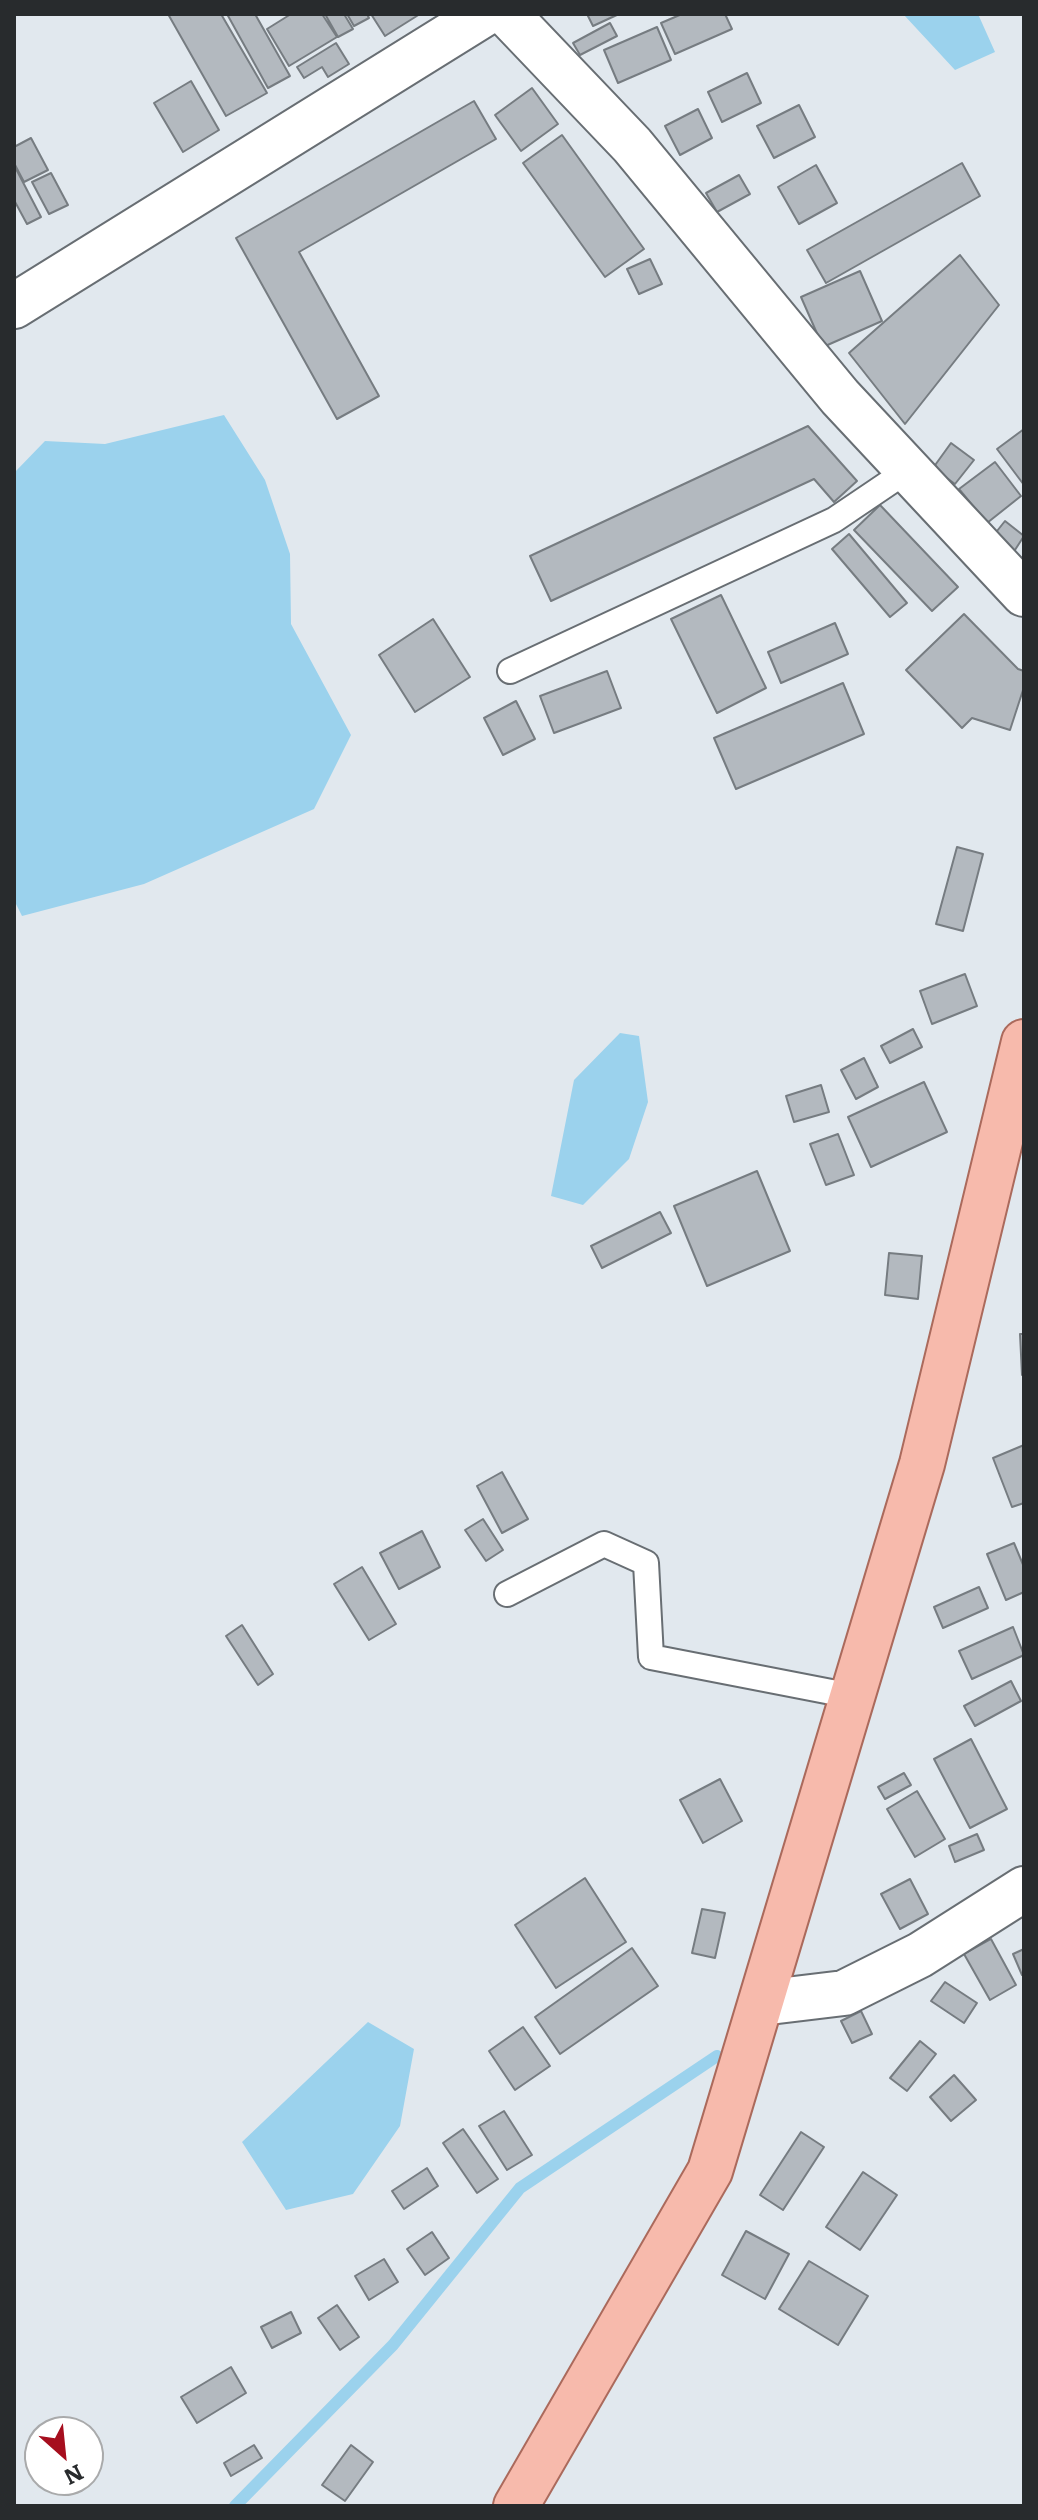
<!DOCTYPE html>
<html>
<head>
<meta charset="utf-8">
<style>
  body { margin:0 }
  #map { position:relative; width:1038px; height:2520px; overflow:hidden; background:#e1e8ee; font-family:Literata,serif }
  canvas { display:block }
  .frame { position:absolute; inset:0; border:16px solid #282b2d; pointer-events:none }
  .north { position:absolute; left:24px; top:2416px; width:80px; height:80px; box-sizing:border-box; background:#fff; border:2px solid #a9aaab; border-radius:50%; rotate:153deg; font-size:22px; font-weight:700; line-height:32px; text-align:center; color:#282b2d }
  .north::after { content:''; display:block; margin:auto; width:28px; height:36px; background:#a60e1e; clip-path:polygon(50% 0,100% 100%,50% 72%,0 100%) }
</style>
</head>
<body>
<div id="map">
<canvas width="1038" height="2520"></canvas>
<div class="frame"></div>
<div class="north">N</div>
</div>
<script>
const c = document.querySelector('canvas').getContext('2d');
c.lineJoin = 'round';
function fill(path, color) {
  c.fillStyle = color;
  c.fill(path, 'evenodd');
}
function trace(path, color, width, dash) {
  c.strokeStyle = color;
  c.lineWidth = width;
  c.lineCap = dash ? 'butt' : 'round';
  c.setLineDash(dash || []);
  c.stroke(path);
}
fill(new Path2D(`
  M978,14L995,52L955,70L904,15Z
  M224,415L265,480L290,554L291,624L351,735L314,809L144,884L22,916L14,900V473L45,441L105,444Z
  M620,1033L639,1036L648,1102L629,1159L583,1205L551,1196L574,1080Z
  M368,2022L414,2049L400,2126L353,2194L286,2210L242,2142Z`), '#9bd2ed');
trace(new Path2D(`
  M235,2506L393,2345L520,2188L717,2056`), '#9bd2ed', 12);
const building = new Path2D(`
  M168,14H221L267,93L226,116Z
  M227,14H255L290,76L268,88Z
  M291,14H322L337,37L289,66L267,29Z
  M325,14H344L353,29L338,37Z
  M347,14H367L369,18L354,26Z
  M371,14H420L385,36Z
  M587,14H619L593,26Z
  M682,14H725L732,29L675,54L661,23Z
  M610,23L617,36L580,55L573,43Z
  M657,27L671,60L618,83L604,50Z
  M336,43L349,64L328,77L322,67L304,78L297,67Z
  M747,73L761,103L722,122L708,92Z
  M191,81L219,130L183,152L154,103Z
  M532,88L558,124L521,151L495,115Z
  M474,101L496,139L299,252L379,396L337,419L236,238Z
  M799,105L815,137L774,158L757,126Z
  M698,109L712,138L680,155L665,126Z
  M562,135L644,249L605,277L523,163Z
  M31,138L48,170L24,182L14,163V147Z
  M962,163L980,196L826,283L807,250Z
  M14,165L41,217L27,224L14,200Z
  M816,165L837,203L799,224L778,187Z
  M51,173L68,205L49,214L32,182Z
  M739,175L750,194L717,212L706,193Z
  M960,255L999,305L905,424L849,353Z
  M650,259L662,284L639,294L627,269Z
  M860,271L882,321L823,347L801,297Z
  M808,426L857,481L834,502L814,479L551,601L530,556Z
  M1024,429V485L997,449Z
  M951,443L974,460L955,484L933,468Z
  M995,462L1021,496L987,523L959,489Z
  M880,505L958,587L932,611L854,530Z
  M1005,521L1024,536L1013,553L993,536Z
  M849,534L907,603L890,617L832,549Z
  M721,595L766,688L717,713L671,619Z
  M964,614L1018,669L1024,671V687L1010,730L972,718L962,728L906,670Z
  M433,619L470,677L415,712L379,655Z
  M835,623L848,654L781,683L768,652Z
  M607,671L621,708L554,733L540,696Z
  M843,683L864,734L736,789L714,738Z
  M516,701L535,739L503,755L484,718Z
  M957,847L983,854L963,931L936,924Z
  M965,974L977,1006L932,1024L920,991Z
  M913,1029L922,1047L890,1063L881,1046Z
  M864,1058L878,1087L856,1099L841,1070Z
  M924,1082L947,1132L871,1167L848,1117Z
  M821,1085L829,1112L794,1122L786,1096Z
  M838,1134L854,1175L826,1185L810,1144Z
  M757,1171L790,1251L707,1286L674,1206Z
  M660,1212L671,1233L602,1268L591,1246Z
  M889,1253L922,1256L918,1299L885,1295Z
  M1020,1334H1024V1375H1022Z
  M1024,1445V1503L1012,1507L993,1458Z
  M502,1472L528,1519L502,1533L477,1486Z
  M483,1519L503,1550L486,1561L465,1530Z
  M422,1531L440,1567L399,1589L380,1553Z
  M1014,1543L1024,1567V1592L1006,1600L987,1554Z
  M362,1567L396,1624L369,1640L334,1584Z
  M979,1587L988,1608L943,1628L934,1607Z
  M242,1625L273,1674L258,1685L226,1636Z
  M1013,1627L1024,1655L972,1679L959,1651Z
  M1011,1681L1021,1701L975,1726L964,1706Z
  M971,1739L1007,1809L970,1828L934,1759Z
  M904,1773L911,1785L885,1799L878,1787Z
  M720,1779L742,1821L703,1843L680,1800Z
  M917,1791L945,1839L915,1857L887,1809Z
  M977,1834L984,1850L955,1862L949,1846Z
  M585,1878L626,1942L556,1988L515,1925Z
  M910,1879L928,1914L900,1929L881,1894Z
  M702,1909L725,1913L715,1958L692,1953Z
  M991,1939L1016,1985L990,2000L964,1954Z
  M632,1948L658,1986L560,2054L535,2017Z
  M1024,1949V1974L1022,1975L1013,1954Z
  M945,1982L977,2003L964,2023L931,2001Z
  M861,2011L872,2034L852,2043L841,2021Z
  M523,2027L550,2066L515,2090L489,2051Z
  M920,2041L936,2054L907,2091L890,2078Z
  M954,2075L976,2100L951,2121L930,2097Z
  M504,2111L532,2155L507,2170L479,2126Z
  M463,2129L498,2179L477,2193L443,2143Z
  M801,2132L824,2147L783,2210L760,2195Z
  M427,2168L438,2186L404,2209L392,2191Z
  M863,2172L897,2195L860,2250L826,2227Z
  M746,2231L789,2254L765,2299L722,2275Z
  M432,2232L449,2258L425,2275L407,2249Z
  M384,2259L398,2282L369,2300L355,2276Z
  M809,2261L868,2296L838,2345L779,2309Z
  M337,2305L359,2337L340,2350L318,2318Z
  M291,2312L301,2333L272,2348L261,2327Z
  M231,2367L246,2393L197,2423L181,2397Z
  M254,2445L262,2458L231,2476L224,2463Z
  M351,2445L373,2462L345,2501L322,2485Z`);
fill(building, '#b3b9bf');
trace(building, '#767c81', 2);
const lane = new Path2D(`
  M510,671L834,520L908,470
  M507,1594L604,1544L646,1563L651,1657L852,1696`);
const street = new Path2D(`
  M14,306L484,14
  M761,2003L844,1993L920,1955L1024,1889`);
const secondary = new Path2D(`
  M507,14L632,145L840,397L1024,594`);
const primary = new Path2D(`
  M516,2506L710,2171L922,1464L1024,1042`);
trace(lane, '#686e73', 28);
trace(street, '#686e73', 48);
trace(secondary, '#686e73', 48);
trace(primary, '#ab6a5c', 48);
trace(lane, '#fff', 24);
trace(street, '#fff', 44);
trace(secondary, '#fff', 44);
trace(primary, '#f7baac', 44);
</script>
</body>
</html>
